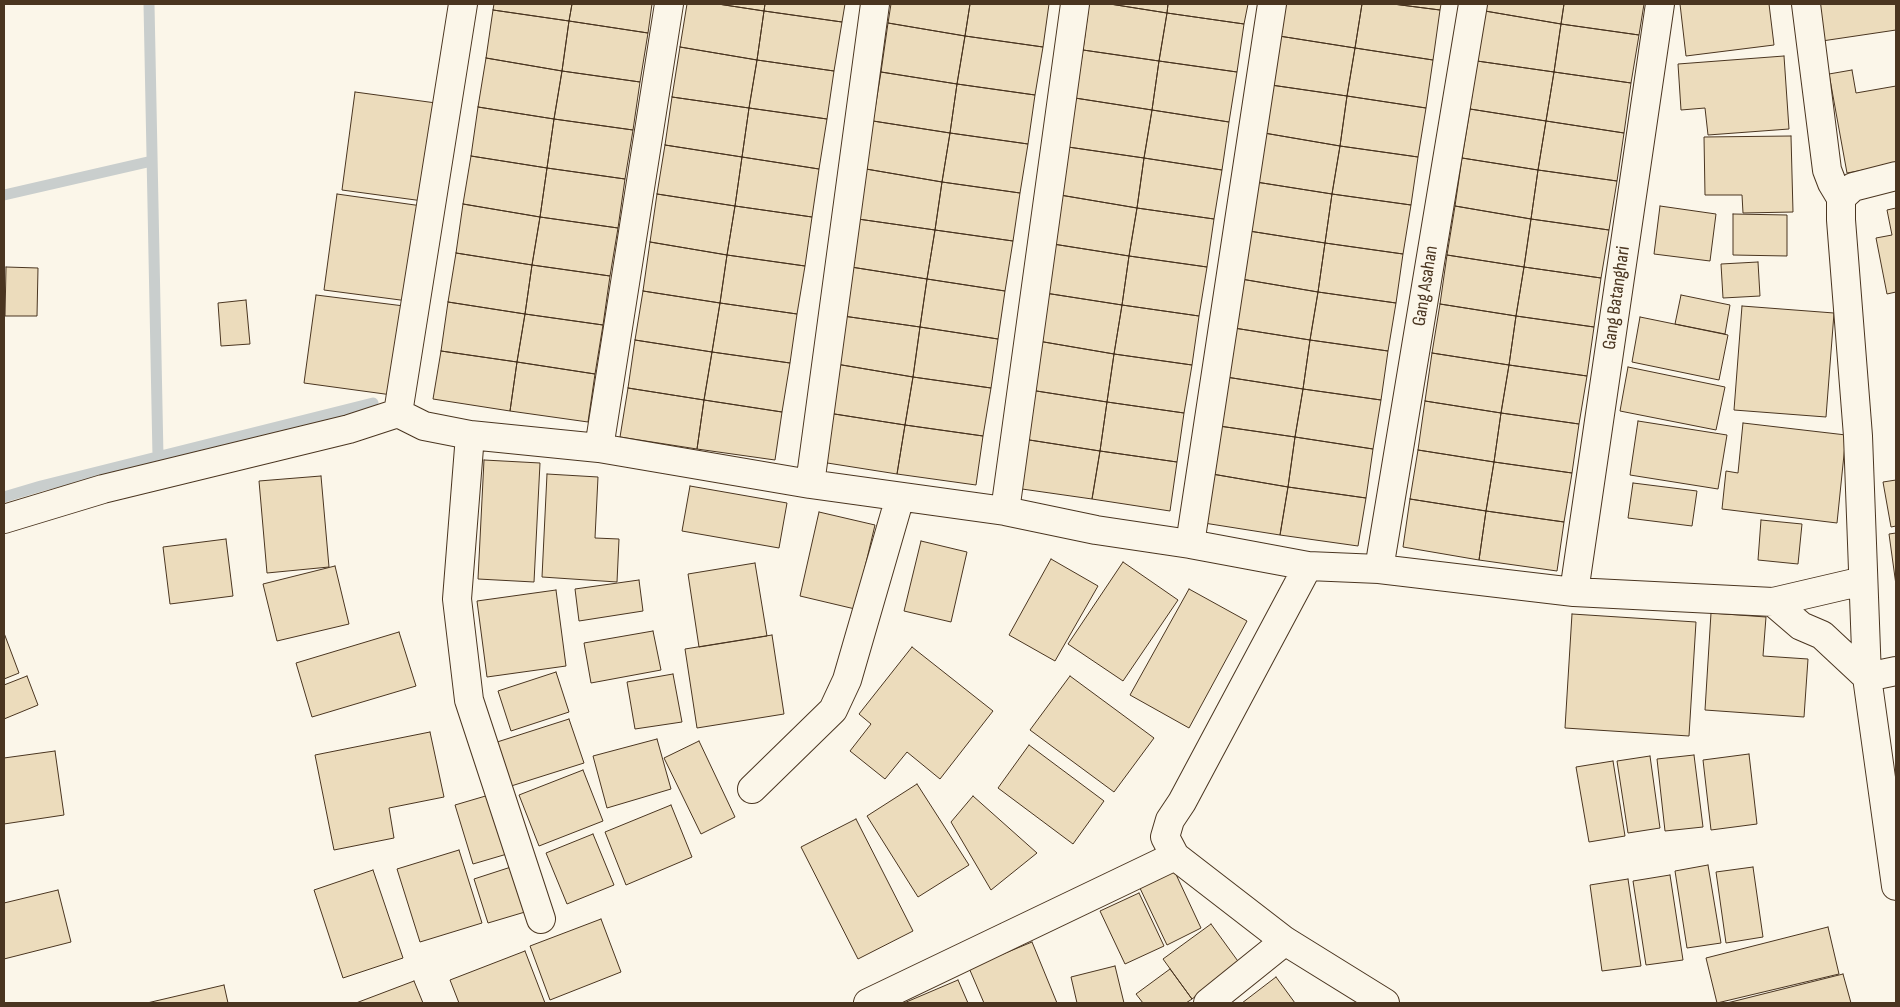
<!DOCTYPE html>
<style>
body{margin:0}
#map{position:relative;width:1900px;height:1007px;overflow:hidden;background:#fbf6e9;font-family:"Sofia Sans Condensed",sans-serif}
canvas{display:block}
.frame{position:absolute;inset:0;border:5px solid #4a3520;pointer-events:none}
</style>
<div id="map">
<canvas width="1900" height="1007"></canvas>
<div class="frame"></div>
</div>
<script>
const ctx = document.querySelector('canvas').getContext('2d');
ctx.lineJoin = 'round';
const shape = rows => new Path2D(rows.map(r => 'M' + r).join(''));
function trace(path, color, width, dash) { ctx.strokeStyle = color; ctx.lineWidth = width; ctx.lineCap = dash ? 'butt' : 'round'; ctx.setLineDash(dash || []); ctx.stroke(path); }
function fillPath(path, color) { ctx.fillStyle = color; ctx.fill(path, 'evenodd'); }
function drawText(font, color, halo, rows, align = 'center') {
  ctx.font = font + ' "Sofia Sans Condensed",sans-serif'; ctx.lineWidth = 4; ctx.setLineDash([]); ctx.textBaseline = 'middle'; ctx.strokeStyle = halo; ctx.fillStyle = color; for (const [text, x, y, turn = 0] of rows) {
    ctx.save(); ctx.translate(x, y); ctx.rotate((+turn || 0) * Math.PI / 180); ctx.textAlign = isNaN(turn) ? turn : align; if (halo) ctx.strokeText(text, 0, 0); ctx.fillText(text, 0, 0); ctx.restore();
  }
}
trace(shape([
 [149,4,158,457],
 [4,195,152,161],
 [4,497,41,486,373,403]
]), '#c9cecd', 11);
const building = shape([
 [494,4,572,4,569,21,493,10,494,4],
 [572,4,652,4,648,33,569,21,572,4],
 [687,4,718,4,764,11,757,60,680,47,687,4],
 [718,4,765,4,764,11,718,4],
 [765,4,845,4,842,22,764,11,765,4],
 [891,4,970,4,965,36,888,23,891,4],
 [970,4,1049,4,1043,47,965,36,970,4],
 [1089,4,1110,4,1167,13,1159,61,1083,50,1089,4],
 [1110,4,1168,4,1167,13,1110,4],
 [1168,4,1248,4,1244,24,1167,13,1168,4],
 [1284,4,1362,4,1355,48,1279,36,1284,4],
 [1362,4,1393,4,1440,10,1433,60,1355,48,1362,4],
 [1393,4,1441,4,1440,10,1393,4],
 [1486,4,1564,4,1561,24,1485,11,1486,4],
 [1564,4,1644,4,1639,35,1561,24,1564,4],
 [1680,4,1769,4,1774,45,1686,56,1680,4],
 [1817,4,1896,4,1896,30,1822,41,1817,4],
 [493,10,569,21,562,71,486,58,493,10],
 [764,11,842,22,834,71,757,60,764,11],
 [1485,11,1561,24,1554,72,1477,61,1485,11],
 [1167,13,1244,24,1237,72,1159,61,1167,13],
 [569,21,648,33,640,82,562,71,569,21],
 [888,23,965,36,957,84,881,72,888,23],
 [1561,24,1639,35,1631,83,1554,72,1561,24],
 [965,36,1043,47,1035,95,957,84,965,36],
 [1279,36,1355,48,1347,96,1271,85,1279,36],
 [680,47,757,60,749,108,672,97,680,47],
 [1355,48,1433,60,1426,108,1347,96,1355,48],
 [1083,50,1159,61,1152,110,1075,98,1083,50],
 [1784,56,1789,129,1708,135,1705,108,1681,110,1678,64,1784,56],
 [486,58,562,71,554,119,478,107,486,58],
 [757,60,834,71,827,119,749,108,757,60],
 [1159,61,1237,72,1229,122,1152,110,1159,61],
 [1477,61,1554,72,1546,121,1470,109,1477,61],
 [1852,70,1856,93,1896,86,1896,164,1847,173,1829,74,1852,70],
 [562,71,640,82,633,130,554,119,562,71],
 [881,72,957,84,950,133,873,121,881,72],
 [1554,72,1631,83,1624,133,1546,121,1554,72],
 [957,84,1035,95,1028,144,950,133,957,84],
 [1271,85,1347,96,1340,146,1264,133,1271,85],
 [355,92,436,103,423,201,342,190,355,92],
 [1347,96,1426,108,1418,157,1340,146,1347,96],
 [672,97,749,108,742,157,665,145,672,97],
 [1075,98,1152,110,1144,158,1068,147,1075,98],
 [478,107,554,119,547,168,471,156,478,107],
 [749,108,827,119,819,169,742,157,749,108],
 [1470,109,1546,121,1538,170,1462,158,1470,109],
 [1152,110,1229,122,1222,170,1144,158,1152,110],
 [554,119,633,130,625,179,547,168,554,119],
 [873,121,950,133,942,182,866,169,873,121],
 [1546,121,1624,133,1617,181,1538,170,1546,121],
 [950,133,1028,144,1020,193,942,182,950,133],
 [1264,133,1340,146,1332,194,1256,182,1264,133],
 [1791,136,1793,212,1743,213,1742,195,1705,195,1704,137,1791,136],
 [665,145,742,157,735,206,657,194,665,145],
 [1340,146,1418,157,1411,205,1332,194,1340,146],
 [1068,147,1144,158,1137,208,1060,195,1068,147],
 [471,156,547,168,540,217,463,204,471,156],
 [742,157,819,169,812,217,735,206,742,157],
 [1144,158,1222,170,1214,219,1137,208,1144,158],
 [1462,158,1538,170,1531,219,1455,206,1462,158],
 [547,168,625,179,618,228,540,217,547,168],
 [866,169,942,182,935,230,858,219,866,169],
 [1538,170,1617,181,1609,230,1531,219,1538,170],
 [942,182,1020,193,1013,241,935,230,942,182],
 [1256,182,1332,194,1325,243,1249,231,1256,182],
 [337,194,422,206,408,301,324,290,337,194],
 [657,194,735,206,727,255,650,242,657,194],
 [1332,194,1411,205,1403,254,1325,243,1332,194],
 [1060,195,1137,208,1129,256,1053,244,1060,195],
 [463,204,540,217,532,265,456,253,463,204],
 [735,206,812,217,805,266,727,255,735,206],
 [1455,206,1531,219,1524,267,1447,255,1455,206],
 [1660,206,1716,214,1710,261,1654,254,1660,206],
 [1137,208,1214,219,1207,267,1129,256,1137,208],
 [1896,208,1896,292,1887,294,1876,238,1892,235,1887,210,1896,208],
 [1733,214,1787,215,1787,256,1733,255,1733,214],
 [540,217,618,228,610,276,532,265,540,217],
 [858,219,935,230,927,279,851,267,858,219],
 [1531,219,1609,230,1601,278,1524,267,1531,219],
 [935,230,1013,241,1005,291,927,279,935,230],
 [1249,231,1325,243,1318,292,1241,279,1249,231],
 [650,242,727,255,720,303,643,291,650,242],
 [1325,243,1403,254,1396,303,1318,292,1325,243],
 [1053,244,1129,256,1122,305,1045,293,1053,244],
 [456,253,532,265,525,314,448,302,456,253],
 [727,255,805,266,797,314,720,303,727,255],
 [1447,255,1524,267,1516,316,1440,304,1447,255],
 [1129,256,1207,267,1199,316,1122,305,1129,256],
 [1758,262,1760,296,1723,298,1721,264,1758,262],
 [532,265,610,276,603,325,525,314,532,265],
 [6,267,38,268,37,316,5,316,6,267],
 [851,267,927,279,920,327,843,316,851,267],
 [1524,267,1601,278,1594,327,1516,316,1524,267],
 [927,279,1005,291,998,339,920,327,927,279],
 [1241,279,1318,292,1310,340,1234,328,1241,279],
 [643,291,720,303,712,352,635,340,643,291],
 [1318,292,1396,303,1388,351,1310,340,1318,292],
 [1045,293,1122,305,1114,354,1038,341,1045,293],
 [316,295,404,306,392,395,304,383,316,295],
 [1681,295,1730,305,1725,334,1675,324,1681,295],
 [246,300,250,344,221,346,218,303,246,300],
 [448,302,525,314,517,362,441,351,448,302],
 [720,303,797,314,790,363,712,352,720,303],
 [1440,304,1516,316,1509,365,1432,353,1440,304],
 [1122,305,1199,316,1192,365,1114,354,1122,305],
 [1742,306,1834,313,1826,417,1734,410,1742,306],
 [525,314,603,325,595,374,517,362,525,314],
 [843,316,920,327,913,377,836,364,843,316],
 [1516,316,1594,327,1587,376,1509,365,1516,316],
 [1640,317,1728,335,1719,380,1632,362,1640,317],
 [920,327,998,339,991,388,913,377,920,327],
 [1234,328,1310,340,1303,389,1226,377,1234,328],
 [635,340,712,352,704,400,628,388,635,340],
 [1310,340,1388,351,1381,400,1303,389,1310,340],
 [1038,341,1114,354,1107,402,1030,390,1038,341],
 [441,351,517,362,510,411,433,399,441,351],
 [712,352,790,363,782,412,704,400,712,352],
 [1432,353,1509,365,1501,413,1425,401,1432,353],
 [1114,354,1192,365,1184,413,1107,402,1114,354],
 [517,362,595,374,588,422,510,411,517,362],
 [836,364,913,377,905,425,828,413,836,364],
 [1509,365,1587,376,1579,424,1501,413,1509,365],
 [1628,367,1725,387,1716,430,1620,411,1628,367],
 [913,377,991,388,983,436,905,425,913,377],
 [1226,377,1303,389,1295,437,1219,426,1226,377],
 [628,388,704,400,697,449,620,437,628,388],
 [1303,389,1381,400,1373,449,1295,437,1303,389],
 [1030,390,1107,402,1100,451,1023,439,1030,390],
 [704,400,782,412,775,460,697,449,704,400],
 [1425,401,1501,413,1494,462,1418,450,1425,401],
 [1107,402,1184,413,1177,462,1100,451,1107,402],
 [828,413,905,425,897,474,821,462,828,413],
 [1501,413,1579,424,1572,473,1494,462,1501,413],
 [1638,421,1727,435,1718,489,1630,475,1638,421],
 [1743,423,1846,435,1837,523,1722,509,1726,471,1738,473,1743,423],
 [905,425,983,436,976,485,897,474,905,425],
 [1219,426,1295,437,1288,487,1212,474,1219,426],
 [1295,437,1373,449,1366,498,1288,487,1295,437],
 [1023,439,1100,451,1092,499,1015,488,1023,439],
 [1418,450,1494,462,1486,511,1410,499,1418,450],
 [1100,451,1177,462,1170,511,1092,499,1100,451],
 [484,460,540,463,534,582,478,579,484,460],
 [1494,462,1572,473,1564,522,1486,511,1494,462],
 [547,474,598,477,595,538,619,539,617,582,542,577,547,474],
 [1212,474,1288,487,1280,535,1204,523,1212,474],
 [321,476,329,567,267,573,259,481,321,476],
 [1896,480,1896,526,1891,527,1883,482,1896,480],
 [1633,483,1697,491,1692,526,1628,518,1633,483],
 [690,486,787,503,779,548,682,531,690,486],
 [1288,487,1366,498,1358,546,1280,535,1288,487],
 [1410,499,1486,511,1479,560,1403,547,1410,499],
 [1486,511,1564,522,1557,571,1479,560,1486,511],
 [819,512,875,525,855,609,800,596,819,512],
 [1761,520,1802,524,1798,564,1758,560,1761,520],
 [1896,533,1896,585,1889,534,1896,533],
 [226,539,233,596,170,604,163,547,226,539],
 [921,541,967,552,951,622,904,611,921,541],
 [1051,559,1098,586,1055,661,1009,635,1051,559],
 [1123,562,1178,600,1123,681,1068,644,1123,562],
 [755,563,767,636,699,647,688,574,755,563],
 [335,566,349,624,277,641,263,584,335,566],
 [639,580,643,611,579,621,575,589,639,580],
 [1189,589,1247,621,1189,728,1130,695,1189,589],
 [556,590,566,666,487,677,477,601,556,590],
 [1711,613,1766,617,1763,656,1808,659,1804,717,1705,710,1711,613],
 [1572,614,1696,622,1689,736,1565,728,1572,614],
 [653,631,661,670,591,683,584,643,653,631],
 [399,632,416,686,312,717,296,663,399,632],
 [4,633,19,673,4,679,4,633],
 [772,635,784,714,697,728,685,649,772,635],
 [912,647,993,711,940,779,907,752,885,779,850,751,871,724,859,714,912,647],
 [556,672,569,712,511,731,498,691,556,672],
 [673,674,682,722,635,729,627,682,673,674],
 [27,676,38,705,4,719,4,685,27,676],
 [1070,676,1154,738,1114,792,1030,730,1070,676],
 [569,719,584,763,508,787,494,743,569,719],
 [430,732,444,797,389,808,394,838,334,850,315,755,430,732],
 [657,739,671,789,607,808,593,756,657,739],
 [699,741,735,817,701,834,664,758,699,741],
 [1029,745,1104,801,1073,844,998,788,1029,745],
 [55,751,64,815,4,824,4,758,55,751],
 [1749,754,1757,824,1711,830,1703,760,1749,754],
 [1694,755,1703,827,1665,831,1657,759,1694,755],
 [1650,756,1660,828,1628,833,1617,761,1650,756],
 [1613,761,1625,836,1589,842,1576,767,1613,761],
 [583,770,603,821,539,846,519,795,583,770],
 [917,784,969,865,918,897,867,816,917,784],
 [489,795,507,854,473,864,455,805,489,795],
 [973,796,1037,853,991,890,951,822,973,796],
 [671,805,692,857,626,885,605,832,671,805],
 [856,819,913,931,858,959,801,847,856,819],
 [593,834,614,885,567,904,546,853,593,834],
 [459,850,482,923,420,942,397,869,459,850],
 [1708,865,1721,943,1687,948,1675,871,1708,865],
 [511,867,525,912,488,923,474,879,511,867],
 [1753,867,1763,937,1726,943,1716,872,1753,867],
 [1173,868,1201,928,1167,945,1138,884,1173,868],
 [373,870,403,958,343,978,314,890,373,870],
 [1670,875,1683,960,1646,965,1633,881,1670,875],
 [1628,879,1641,966,1602,971,1590,885,1628,879],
 [58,890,71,942,4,959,4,903,58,890],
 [1139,893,1164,946,1125,964,1100,911,1139,893],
 [601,919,621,972,550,1000,530,946,601,919],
 [1211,924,1240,964,1192,999,1163,959,1211,924],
 [1828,927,1839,974,1717,1003,1706,958,1828,927],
 [1032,942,1057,1003,984,1003,969,968,1032,942],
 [525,951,545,1003,459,1003,450,980,525,951],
 [1115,966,1124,1003,1077,1003,1071,977,1115,966],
 [1170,969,1192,999,1186,1003,1143,1003,1136,994,1170,969],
 [1843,974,1851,1003,1727,1003,1843,974],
 [1276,977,1295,1003,1242,1003,1276,977],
 [958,980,968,1003,904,1003,958,980],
 [414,981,423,1003,356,1003,414,981],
 [224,985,228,1003,147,1003,224,985]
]);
fillPath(building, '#ecdcbc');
trace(building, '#4a3520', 1);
const minor = shape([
 [1806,4,1827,170,1832,183,1841,198,1841,220,1858,436,1867,677,1896,671],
 [1841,198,1853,187,1896,176],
 [398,413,463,4],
 [470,435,457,599,469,700,541,919],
 [599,448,669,4],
 [810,484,875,4],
 [1005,511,1075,4],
 [4,519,103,489,349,429,398,413,424,426,470,435,599,448,810,484,1005,511,1096,530,1190,544,1308,566,1379,569,1574,592,1773,602,1801,626,1822,635,1867,677,1896,886],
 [1190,544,1272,4],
 [1308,566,1182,802,1170,820,1165,837,1175,856,1285,941,1385,1003],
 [1379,569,1473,4],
 [1574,592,1660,4],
 [1773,602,1863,581],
 [752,789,833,710,847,680,900,497],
 [868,1003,1175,856],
 [1208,1003,1285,941]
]);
trace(minor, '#4a3520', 30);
trace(minor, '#fbf6e9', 28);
drawText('19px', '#4a3520', '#fbf6e9', [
 ["Gang Asahan",1426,286,-81],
 ["Gang Batanghari",1617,298,-82]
]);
</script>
